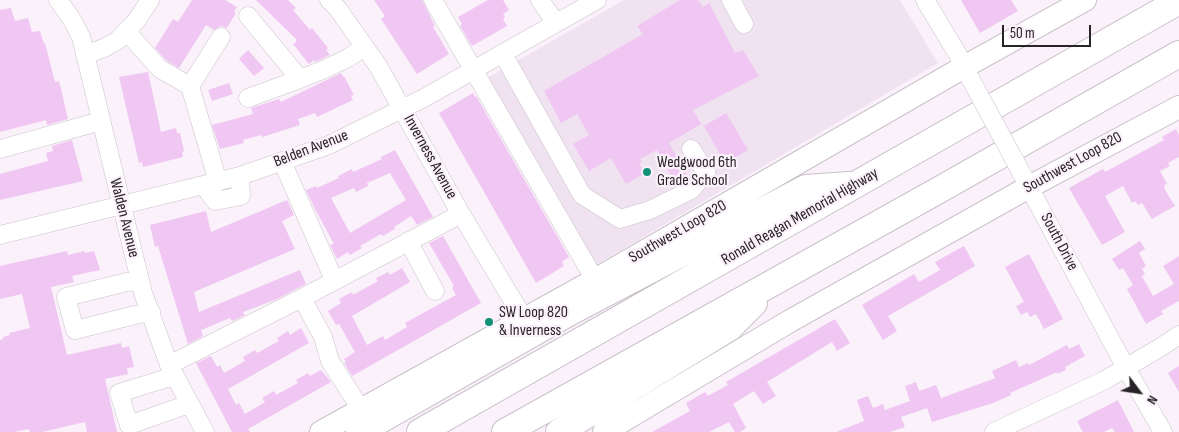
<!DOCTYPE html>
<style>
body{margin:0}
#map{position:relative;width:1179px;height:432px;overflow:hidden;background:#faf1fa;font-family:"Sofia Sans Condensed",sans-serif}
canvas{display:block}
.north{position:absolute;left:1114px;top:367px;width:50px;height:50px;-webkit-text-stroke:4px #faf1fa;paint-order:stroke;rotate:121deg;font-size:14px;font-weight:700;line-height:20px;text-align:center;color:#272427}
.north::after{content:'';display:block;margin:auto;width:18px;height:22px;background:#272427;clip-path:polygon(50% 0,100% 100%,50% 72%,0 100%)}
.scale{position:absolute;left:1002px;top:25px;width:89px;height:22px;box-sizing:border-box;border:2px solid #272427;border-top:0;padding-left:6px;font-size:15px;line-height:18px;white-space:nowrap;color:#272427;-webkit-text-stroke:4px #faf1fa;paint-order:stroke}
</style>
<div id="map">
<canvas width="1179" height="432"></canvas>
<div class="north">N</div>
<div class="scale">50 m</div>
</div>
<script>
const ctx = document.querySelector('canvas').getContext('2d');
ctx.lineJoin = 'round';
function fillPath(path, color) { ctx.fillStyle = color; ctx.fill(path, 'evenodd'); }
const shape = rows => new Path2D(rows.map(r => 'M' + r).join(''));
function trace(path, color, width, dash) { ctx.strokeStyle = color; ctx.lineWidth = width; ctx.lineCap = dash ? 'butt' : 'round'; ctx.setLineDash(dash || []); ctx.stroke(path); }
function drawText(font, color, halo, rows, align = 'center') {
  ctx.font = font + ' "Sofia Sans Condensed",sans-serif'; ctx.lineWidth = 4.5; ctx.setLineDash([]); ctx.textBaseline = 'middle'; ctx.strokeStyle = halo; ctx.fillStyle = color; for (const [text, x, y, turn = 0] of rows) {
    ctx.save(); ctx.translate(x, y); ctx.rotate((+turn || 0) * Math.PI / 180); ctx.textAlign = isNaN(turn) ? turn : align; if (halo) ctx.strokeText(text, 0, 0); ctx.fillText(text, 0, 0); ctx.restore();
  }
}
fillPath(shape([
 [624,0,900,0,938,63,594,266,487,78]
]), '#f0e2f1');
fillPath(shape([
 [192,0,225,0,237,7,234,12,236,13,227,28,221,26,214,30,206,25,179,68,167,61,155,48,173,19,178,22],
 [256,0,288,0,296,8,293,10,310,30,312,28,328,48,326,50,330,55,315,62,314,60,309,64,293,44,296,42,296,39],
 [374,0,422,0,435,26,433,27,449,54,417,74,381,19,385,16],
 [488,0,503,0,509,10,503,14,505,17,503,19,507,26,472,46,460,26,462,24,458,17],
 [680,0,698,0,703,7,709,3,735,53,743,50,759,76,693,110,701,124,669,143,688,177,684,181,677,185,657,150,640,159,642,162,639,164,645,173,626,184,611,158,589,171,573,144,589,135,577,114,561,123,544,91,643,34,637,26],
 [961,0,1011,0,1018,11,980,33],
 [11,8,15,21,28,18,32,32,40,31,44,44,45,43,55,82,59,81,68,119,47,125,46,120,0,132,0,10],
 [248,50,264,68,254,76,239,59],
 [148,72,161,132,176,128,177,133,180,133,184,151,182,152,183,157,143,167,142,162,139,163,119,77],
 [341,73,343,77,344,76,354,95,351,96,353,100,317,117,315,113,298,119,300,125,262,137,261,135,243,140,244,143,220,149,212,125,253,114,251,108,279,99,281,102],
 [229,83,233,94,212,101,208,90],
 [473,93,475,97,476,96,569,257,562,262,564,266,536,283,439,113],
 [726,113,748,150,725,163,704,126],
 [1176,129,1179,135,1179,157,1168,163,1170,166,1160,171,1167,184,1164,185,1165,190,1175,206,1152,219,1142,203,1138,205,1135,201,1132,203,1123,186,1105,196,1125,232,1102,245,1069,188,1103,169,1105,172,1164,140,1162,137],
 [72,140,83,181,0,200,0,174,48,161,46,153,53,151,52,146],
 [395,150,433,217,417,225,411,216,394,227,395,229,383,236,381,234,360,246,362,248,350,255,348,252,337,259,330,245,334,244,315,209,306,190,316,186,317,188,339,178,338,176,352,169,353,172,382,159,381,157],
 [390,173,406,200,350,233,331,198,354,188,356,192,368,186,367,183],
 [287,200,294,215,282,221,295,249,194,292,199,312,300,270,306,284,277,299,243,312,245,315,237,319,232,321,230,318,201,330,203,336,188,344,158,246,155,247,150,225,206,211,211,232],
 [443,236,481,303,352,376,344,363,346,362,344,359,355,352,339,324,336,325,328,311,341,303,339,299,352,292,353,295,378,281,376,278,388,272,390,275,402,268,410,282,352,316,367,345,383,336,385,340,407,327,405,323,456,295,452,288,454,286,429,243],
 [1140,241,1145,249,1139,253,1146,266,1142,269,1145,274,1142,276,1153,296,1174,284,1163,266,1179,256,1179,301,1161,311,1163,314,1146,324,1127,289,1133,285,1123,268,1119,270,1112,259],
 [964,246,975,266,888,316,897,331,883,340,862,305,914,274,919,282,940,270,935,262],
 [67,251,68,255,84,251,85,253,94,251,100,270,72,276,74,282,51,287,67,355,121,343,122,348,129,346,134,367,127,368,128,374,105,379,117,432,87,432,85,422,42,432,30,432,29,429,14,432,0,432,0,340,3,339,3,337,10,335,9,333,30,328,22,294,0,299,0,266],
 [1029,254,1063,319,1044,329,1036,314,1030,317,1027,312,1021,315,1016,306,1024,302,1005,267],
 [835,319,850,343,837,351,832,342,767,382,776,396,763,404,754,391,733,404,746,428,740,432,735,432,729,422,709,432,652,432,690,411,686,403,705,392,708,396,728,385,726,382],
 [301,328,309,343,228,389,236,405,239,403,245,414,265,402,262,398,274,391,276,395,298,383,296,380,308,373,310,376,321,370,331,382,248,429,250,432,232,432,196,363,211,356,217,367,220,365,224,373,245,361,243,357,255,350,257,353,279,341,277,338,288,331,290,335],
 [1079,344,1085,356,1065,367,1066,370,1057,374,1057,372,1010,393,1011,395,993,403,932,422,927,408,901,417,905,427,890,432,838,432,838,431,864,421,857,400,868,396,873,408,883,404,885,410,910,401,905,386,916,382,919,391,936,385,941,398,993,379,995,378,992,371,1016,360,1019,367,1028,363,1029,365,1067,345,1069,349],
 [1179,366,1179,392,1168,373],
 [1118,400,1134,432,1115,432,1112,428,1104,432,1083,432,1077,421]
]), '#f0c6f2');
const minor = shape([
 [58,0,71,18,81,37,143,293,169,365,205,432],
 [329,0,338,9,378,66,461,214,524,319],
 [433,0,595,280],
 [540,0,556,23],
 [731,0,744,24],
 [925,0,957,53,970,78],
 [248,16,300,79,325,69,348,58,364,47],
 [127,32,160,69,190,86,218,182],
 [503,54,582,195,620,219,650,210,691,190,706,172,691,149],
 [85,55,104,48,118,40,137,20,150,0],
 [190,86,221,37],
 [248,98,300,79],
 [0,149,101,121],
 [282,161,334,280],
 [1023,176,1126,368,1163,432],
 [204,186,215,201,241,196,240,176],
 [0,235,240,176,329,145,424,98,597,0],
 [408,241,435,291],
 [140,281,127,282,66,297,75,330,135,315,151,312],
 [302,298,323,337,330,361,362,411],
 [169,365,302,298,461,214],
 [174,376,119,393,129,425,189,404],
 [994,432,1105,380,1161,347,1179,335]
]);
const major = shape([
 [321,432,600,277,964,67,1085,0],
 [604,432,790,321,1029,187,1179,107]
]);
const highway = shape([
 [359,432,572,311,806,188,849,185],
 [420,432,1179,1],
 [505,432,939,190,1179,54],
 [559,432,729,328,754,303]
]);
trace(minor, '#cac2ca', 19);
trace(major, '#cac2ca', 24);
trace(highway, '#cac2ca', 28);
trace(minor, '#fff', 18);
trace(major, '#fff', 22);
trace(highway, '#fff', 26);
const minorBridge = shape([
 [971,80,1021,172]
]);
trace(minorBridge, '#cac2ca', 19, []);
trace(minorBridge, '#fff', 18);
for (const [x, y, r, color] of [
 [647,172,5,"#109178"],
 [489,322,5,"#109178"]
]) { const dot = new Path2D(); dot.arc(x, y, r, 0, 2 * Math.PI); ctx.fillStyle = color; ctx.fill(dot); trace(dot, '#faf1fa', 2); }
drawText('16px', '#272427', '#faf1fa', [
 ["Belden Avenue",311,149,-21],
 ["Inverness Avenue",430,157,61],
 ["Southwest Loop 820",1073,163,-29],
 ["Ronald Reagan Memorial Highway",800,217,-30],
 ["Walden Avenue",124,218,76],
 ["Southwest Loop 820",678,232,-30],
 ["South Drive",1059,242,62]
]);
drawText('16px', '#272427', '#faf1fa', [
 ["Wedgwood 6th",657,163],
 ["Grade School",657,181],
 ["SW Loop 820",499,313],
 ["& Inverness",499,331]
], 'left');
</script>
